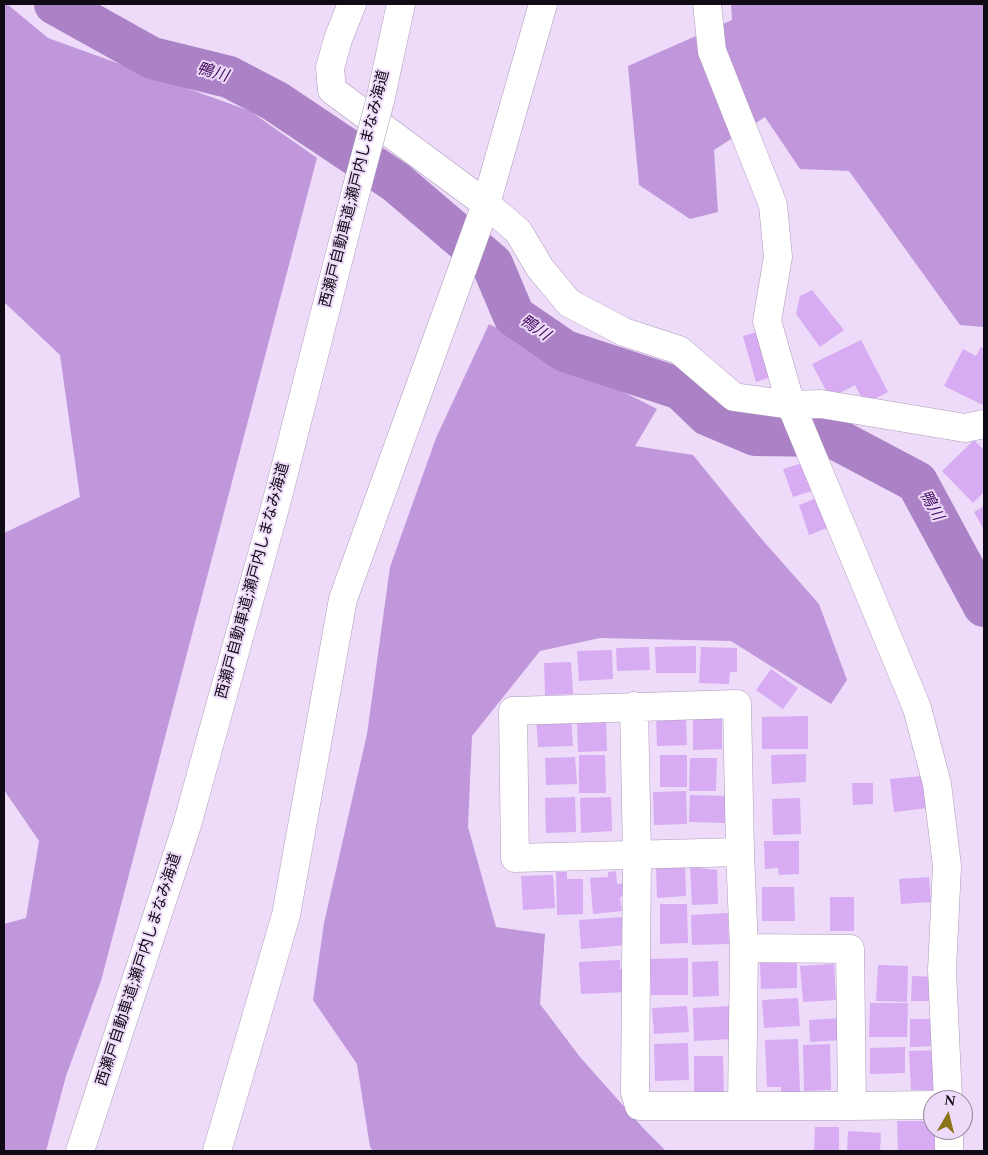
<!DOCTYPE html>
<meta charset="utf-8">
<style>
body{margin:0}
#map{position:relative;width:988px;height:1155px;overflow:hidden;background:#eddbf9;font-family:Spectral,serif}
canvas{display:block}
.frame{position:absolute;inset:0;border:5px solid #100a14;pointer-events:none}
.north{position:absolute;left:923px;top:1090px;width:50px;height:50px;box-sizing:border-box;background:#eddbf9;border:1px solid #95879d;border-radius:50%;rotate:8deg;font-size:14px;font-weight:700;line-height:20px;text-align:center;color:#100a14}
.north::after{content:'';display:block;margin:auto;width:18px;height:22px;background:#8b7518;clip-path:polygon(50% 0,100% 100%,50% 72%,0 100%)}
</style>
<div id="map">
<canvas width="988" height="1155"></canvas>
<div class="frame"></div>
<div class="north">N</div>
</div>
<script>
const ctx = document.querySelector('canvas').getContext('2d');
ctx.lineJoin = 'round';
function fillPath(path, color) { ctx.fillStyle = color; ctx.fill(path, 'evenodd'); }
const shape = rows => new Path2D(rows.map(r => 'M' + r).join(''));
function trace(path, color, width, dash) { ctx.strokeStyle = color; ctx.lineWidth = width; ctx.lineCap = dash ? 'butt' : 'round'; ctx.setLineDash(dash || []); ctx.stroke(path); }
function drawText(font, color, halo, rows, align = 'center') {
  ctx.font = font + ' Spectral,"Noto Sans JP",serif'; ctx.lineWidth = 4; ctx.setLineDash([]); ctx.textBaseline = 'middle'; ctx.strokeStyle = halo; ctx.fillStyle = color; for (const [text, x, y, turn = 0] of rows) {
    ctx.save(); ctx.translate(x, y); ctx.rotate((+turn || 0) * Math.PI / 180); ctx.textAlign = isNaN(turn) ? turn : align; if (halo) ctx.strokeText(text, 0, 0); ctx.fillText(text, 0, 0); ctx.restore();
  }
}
fillPath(shape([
 [4,4,7,4,48,38,250,111,317,158,101,981,66,1076,46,1151,4,1151,4,924,26,918,39,841,4,790,4,533,80,497,60,355,4,302],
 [731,4,984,4,984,327,960,325,849,171,800,169,765,117,714,150,718,212,690,219,639,185,628,66,732,20],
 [489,324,657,409,635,446,693,455,759,536,819,604,847,680,831,704,731,641,600,638,540,651,472,736,468,827,496,927,545,934,540,1004,580,1057,644,1129,666,1151,373,1151,370,1147,357,1064,313,1000,324,923,367,734,390,567,436,438]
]), '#c197dc');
trace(shape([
 [55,4,152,58,229,77,275,101,396,182,492,264,514,316,565,351,681,389,708,415,755,435,830,436,917,482,984,606]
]), '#ac82c6', 42);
fillPath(shape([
 [812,290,844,330,820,347,796,314,800,296],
 [764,330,777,375,756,382,743,336],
 [861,340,888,392,865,404,855,385,830,398,812,364],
 [981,347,984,349,984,401,983,405,944,386,963,349,976,356],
 [974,440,984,450,984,492,973,503,942,471],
 [809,461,818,489,793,497,783,469],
 [817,498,827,528,809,535,799,505],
 [984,506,984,530,974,512],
 [696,646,696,673,656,673,655,647],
 [649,647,650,670,617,671,616,648],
 [701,647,737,648,737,672,730,672,729,684,699,683],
 [612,650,613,679,579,681,577,651],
 [571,662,573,694,545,695,544,663],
 [771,669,798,688,783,709,756,690],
 [571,715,573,746,538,747,536,718],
 [686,715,687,745,657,746,656,716],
 [808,716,808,749,762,749,762,717],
 [606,717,607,751,578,752,577,719],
 [693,717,722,717,722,749,693,750],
 [806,754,806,782,772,784,771,755],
 [579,755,605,755,606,793,579,793],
 [660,755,687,755,687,787,660,787],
 [575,757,577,784,546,785,545,758],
 [690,758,717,758,716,791,689,791],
 [932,775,935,807,894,812,890,779],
 [852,783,873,783,873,804,853,805],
 [686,791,687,824,654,825,653,792],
 [690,795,728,796,727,823,689,822],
 [575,797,576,832,546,833,545,798],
 [611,797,612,831,581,833,580,798],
 [800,798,801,834,773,835,772,799],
 [764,841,799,841,799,874,779,875,778,868,765,869],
 [685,865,686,896,657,898,656,866],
 [690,867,717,870,718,904,692,905],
 [616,871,617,884,626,883,627,896,620,897,622,911,593,914,590,878,608,877,608,872],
 [556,872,567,872,567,879,583,879,583,914,557,915],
 [553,875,555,908,523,910,521,876],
 [929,877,931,902,901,904,899,879],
 [762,887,794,887,795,921,762,921],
 [830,897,854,897,854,931,830,931],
 [660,904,687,904,688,943,660,944],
 [728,913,729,944,692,945,691,915],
 [624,917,626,945,581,949,579,920],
 [688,958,688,995,651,995,650,959],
 [620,960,620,969,627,969,628,992,581,994,579,962],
 [718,961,719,996,693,997,692,962],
 [797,962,797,988,761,989,760,963],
 [834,964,836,1000,803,1002,800,966],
 [878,965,908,966,907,1002,876,1001],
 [912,976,936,977,936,1001,911,1001],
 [798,998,800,1026,764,1028,762,1000],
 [870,1003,908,1003,907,1037,869,1037],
 [687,1006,689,1032,654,1034,652,1008],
 [731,1006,733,1039,694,1041,693,1008],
 [841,1018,842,1040,810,1042,809,1020],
 [910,1019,940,1019,941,1046,910,1047],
 [798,1039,800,1092,781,1092,781,1087,767,1087,765,1040],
 [688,1043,689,1080,655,1081,654,1044],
 [830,1044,831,1090,804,1091,803,1045],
 [905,1047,905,1073,870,1074,870,1048],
 [942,1050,944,1090,911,1090,909,1051],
 [694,1056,723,1056,724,1093,694,1093],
 [897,1121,933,1121,933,1130,940,1130,940,1151,898,1151],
 [815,1127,839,1127,839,1151,814,1151],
 [848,1131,881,1133,880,1151,847,1151]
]), '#d7acf2');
const minor = shape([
 [352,4,338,39,330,68,332,90,486,204,518,231,540,268,569,303,624,332,679,350,734,397,791,405,821,404,965,428,984,424],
 [707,4,712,51,773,205,778,257,767,321,791,405,917,708,937,784,947,866,942,970,948,1100],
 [634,706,637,855,635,1092,639,1106,742,1106],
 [740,852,515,858,513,711,737,704,740,852,744,948,742,1106,852,1106],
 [744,948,850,949,852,1106,933,1105],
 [949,1130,949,1151],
 [217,1151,286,915,343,599,486,204,543,4]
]);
const highway = shape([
 [380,101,401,4],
 [80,1151,187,825,276,504,357,187]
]);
trace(minor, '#ad9cb9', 29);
trace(highway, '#ad9cb9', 29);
trace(minor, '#fff', 28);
trace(highway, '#fff', 28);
const highwayBridge = shape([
 [357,187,380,101]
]);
trace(highwayBridge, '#ad9cb9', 29, []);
trace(highwayBridge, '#fff', 28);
drawText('15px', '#100a14', '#eddbf9', [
 ["西瀬戸自動車道;瀬戸内しまなみ海道",356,189,-76],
 ["西瀬戸自動車道;瀬戸内しまなみ海道",254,581,-75],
 ["西瀬戸自動車道;瀬戸内しまなみ海道",140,970,-72]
]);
drawText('italic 16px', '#440c5f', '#eddbf9', [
 ["鴨川",212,74,16],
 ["鴨川",534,329,35],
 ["鴨川",930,506,61]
]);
</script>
